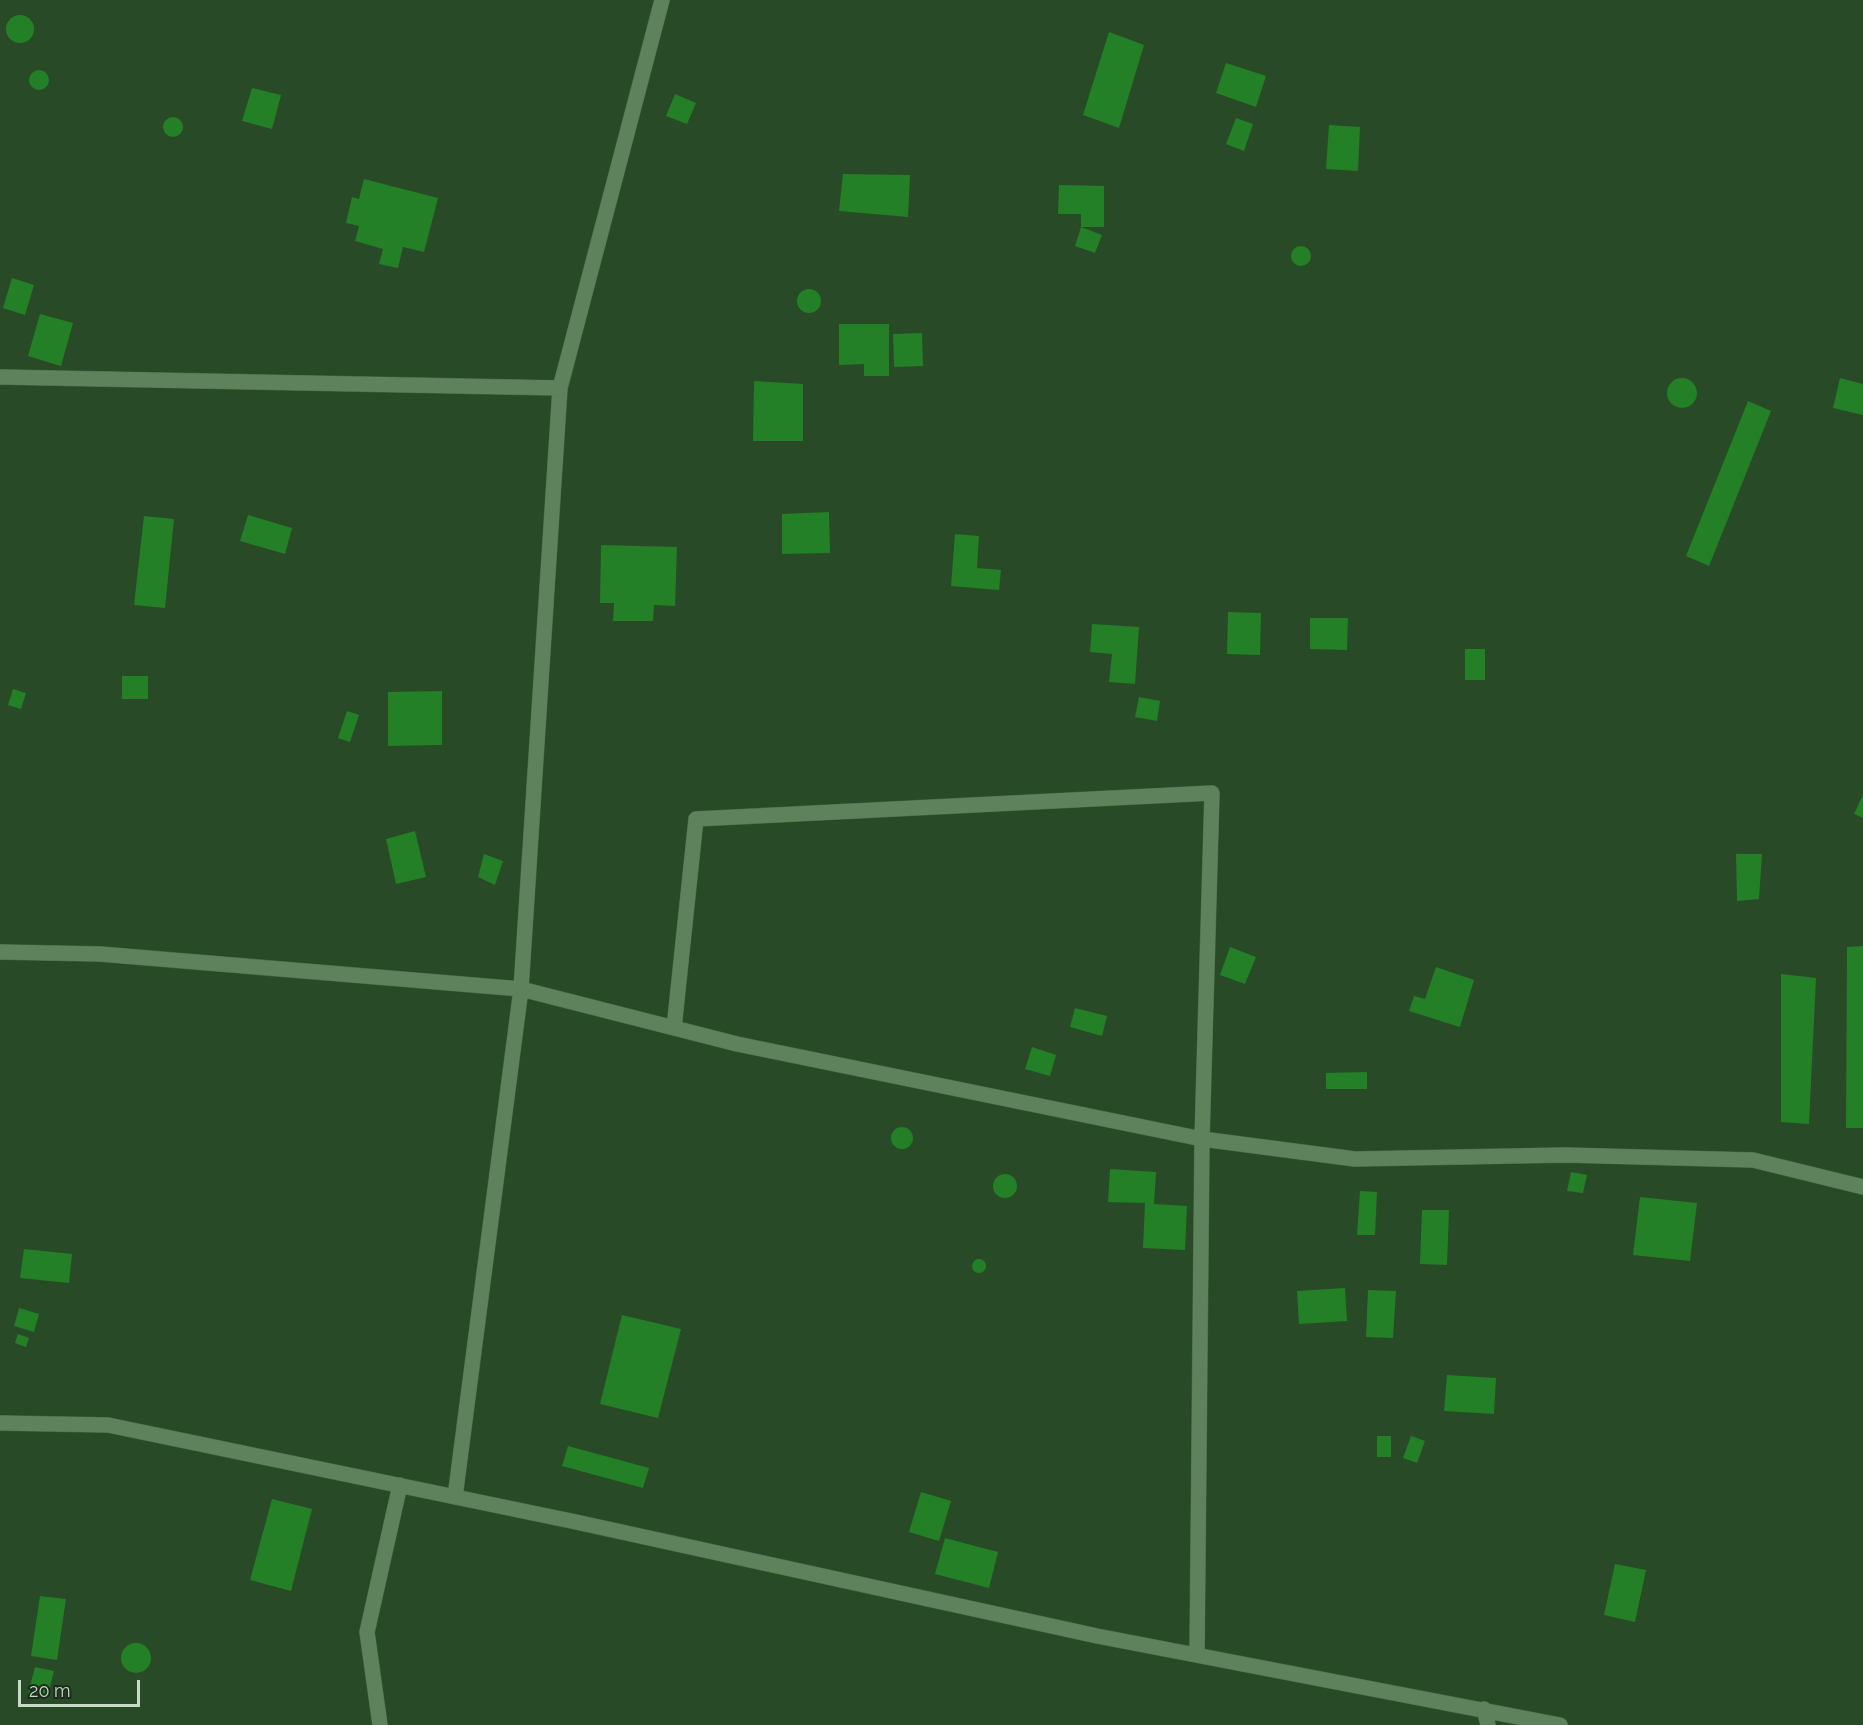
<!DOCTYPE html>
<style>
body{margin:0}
#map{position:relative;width:1863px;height:1725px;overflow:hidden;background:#284a27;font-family:Raleway,sans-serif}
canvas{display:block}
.scale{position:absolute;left:18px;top:1680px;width:122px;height:27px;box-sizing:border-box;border:3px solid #c7dac5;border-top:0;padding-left:8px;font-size:18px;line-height:21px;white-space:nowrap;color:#c7dac5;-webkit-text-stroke:4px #1c2b1c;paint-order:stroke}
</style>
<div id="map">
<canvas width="1863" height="1725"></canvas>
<div class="scale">20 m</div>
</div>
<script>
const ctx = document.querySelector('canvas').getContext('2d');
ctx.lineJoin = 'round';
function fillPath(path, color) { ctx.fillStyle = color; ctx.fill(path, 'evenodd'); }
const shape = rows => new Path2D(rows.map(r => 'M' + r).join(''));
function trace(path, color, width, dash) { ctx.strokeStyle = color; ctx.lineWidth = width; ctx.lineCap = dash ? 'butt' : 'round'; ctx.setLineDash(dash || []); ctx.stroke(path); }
fillPath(shape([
 '6 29a14 14 0 1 1 28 0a14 14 0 1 1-28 0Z',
 [1109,32,1144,45,1119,128,1083,115],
 [1226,63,1266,76,1256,107,1216,93],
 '29 80a10 10 0 1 1 20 0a10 10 0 1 1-20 0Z',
 [252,88,281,95,272,129,242,121],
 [675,94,696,103,687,124,666,116],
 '163 127a10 10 0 1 1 20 0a10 10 0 1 1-20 0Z',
 [1236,118,1253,124,1244,151,1226,144],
 [1329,125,1360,127,1358,171,1326,169],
 [843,174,910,175,908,217,839,211],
 [364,179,438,198,424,252,403,247,398,268,379,264,383,249,355,241,359,226,346,223,352,197,359,199],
 [1059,185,1104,186,1104,227,1081,227,1081,214,1058,214],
 [1081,227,1102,235,1095,253,1075,246],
 '1291 256a10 10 0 1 1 20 0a10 10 0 1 1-20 0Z',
 [12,278,34,285,25,315,3,308],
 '797 301a12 12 0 1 1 24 0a12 12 0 1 1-24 0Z',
 [40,314,73,323,61,366,28,356],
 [839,324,889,324,889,376,864,376,864,364,839,365],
 [922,333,923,366,894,367,893,334],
 [1840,378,1863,384,1863,415,1833,408],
 '1667 393a15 15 0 1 1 30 0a15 15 0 1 1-30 0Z',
 [754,381,803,384,803,441,753,441],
 [1748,401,1771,411,1709,566,1686,556],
 [829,512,830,553,782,554,782,514],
 [248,515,292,528,285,554,240,541],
 [144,516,174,519,165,608,134,605],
 [955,534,979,536,977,568,1001,570,999,590,951,586],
 [601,545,677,547,675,606,654,605,653,621,613,621,614,603,600,603],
 [1228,612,1261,613,1260,655,1227,654],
 [1310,618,1348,618,1347,650,1310,649],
 [1092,624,1139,627,1135,684,1109,682,1112,654,1090,652],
 [1465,649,1485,649,1485,680,1465,680],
 [122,676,148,676,148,699,122,699],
 [13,689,26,693,21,709,8,705],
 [442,691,442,745,388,746,388,692],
 [1139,697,1160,701,1157,721,1135,717],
 [347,711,359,715,350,742,338,738],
 [1863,795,1863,818,1854,814],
 [415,831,426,877,396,884,386,839],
 [484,854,503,861,495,885,478,877],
 [1736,854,1762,854,1759,899,1737,901],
 [1863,946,1863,1128,1846,1128,1847,947],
 [1230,947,1256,957,1245,984,1220,975],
 [1436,967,1474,980,1460,1027,1409,1011,1414,996,1425,999],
 [1781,974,1816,978,1809,1124,1781,1122],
 [1075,1008,1107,1016,1102,1036,1070,1027],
 [1032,1047,1056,1055,1050,1076,1025,1069],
 [1367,1072,1367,1089,1326,1089,1326,1073],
 '891 1138a11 11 0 1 1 22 0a11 11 0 1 1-22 0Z',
 [1110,1169,1156,1172,1154,1204,1187,1206,1185,1250,1143,1248,1145,1203,1108,1202],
 [1571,1172,1587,1175,1583,1193,1567,1191],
 '993 1186a12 12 0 1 1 24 0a12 12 0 1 1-24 0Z',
 [1360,1191,1377,1192,1375,1235,1357,1235],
 [1640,1197,1697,1203,1690,1261,1633,1255],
 [1422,1210,1449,1210,1447,1265,1420,1264],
 [24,1249,72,1254,69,1283,20,1278],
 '972 1266a7 7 0 1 1 14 0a7 7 0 1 1-14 0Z',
 [1345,1288,1347,1321,1299,1324,1297,1291],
 [1368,1290,1396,1291,1393,1338,1366,1337],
 [19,1308,39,1314,34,1332,14,1326],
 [622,1315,681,1329,658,1418,600,1404],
 [18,1334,29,1338,26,1347,15,1343],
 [1447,1375,1496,1378,1494,1414,1444,1411],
 [1377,1436,1391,1436,1391,1457,1377,1457],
 [1411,1436,1425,1441,1417,1463,1403,1458],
 [568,1446,649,1468,643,1488,562,1466],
 [921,1492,951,1501,939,1541,909,1532],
 [272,1499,312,1509,291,1591,250,1580],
 [945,1538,998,1552,989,1588,935,1574],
 [1615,1564,1646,1570,1635,1622,1604,1615],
 [40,1596,66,1599,57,1660,31,1656],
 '121 1658a15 15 0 1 1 30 0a15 15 0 1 1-30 0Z',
 [35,1667,54,1671,47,1699,28,1694]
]), '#238026');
const street = shape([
 [0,377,560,388],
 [0,952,100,954,521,989,737,1044,1202,1139,1355,1159,1565,1155,1753,1160,1863,1187],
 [674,1028,696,819,1212,793,1202,1139,1197,1655],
 [0,1423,108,1425,576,1522,1097,1636,1560,1725],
 [455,1497,521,989,560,388,662,0],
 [1484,1709,1488,1725],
 [380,1725,367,1632,400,1485]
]);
trace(street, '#496648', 16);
trace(street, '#5e825c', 15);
</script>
